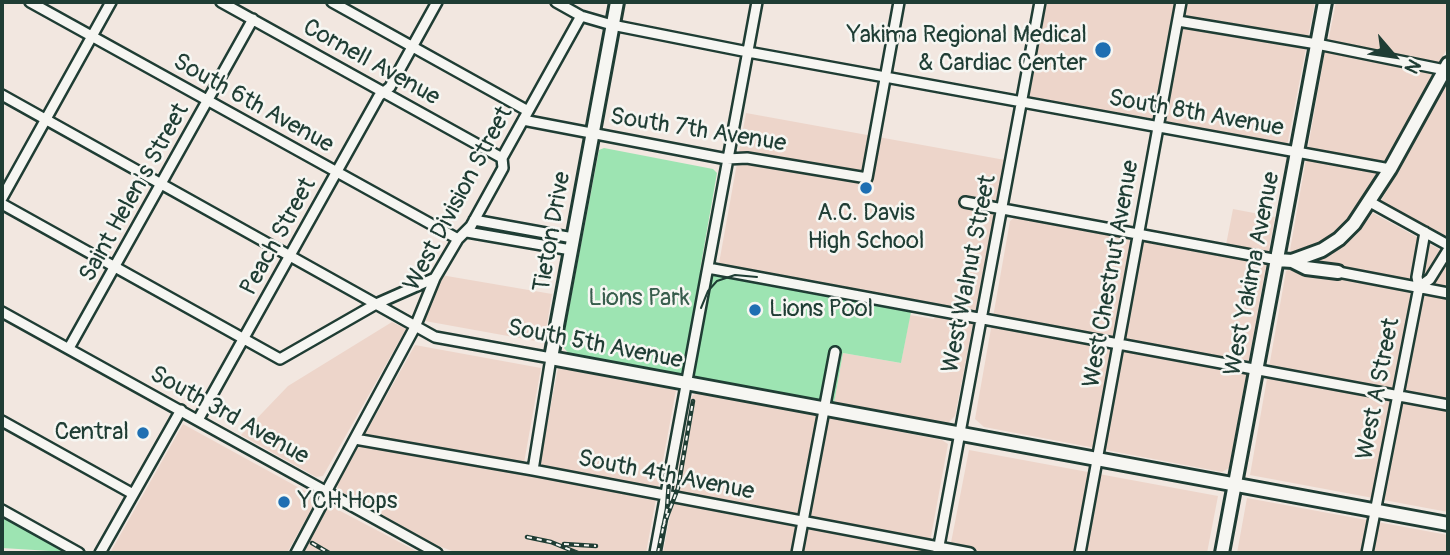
<!DOCTYPE html>
<style>
body{margin:0}
#map{position:relative;width:1450px;height:555px;overflow:hidden;background:#f2e7e0;font-family:Pangolin,sans-serif}
canvas{display:block}
.frame{position:absolute;inset:0;border:4px solid #1f3d34;pointer-events:none}
.north{position:absolute;left:1359px;top:21px;width:70px;height:70px;-webkit-text-stroke:5px #f6f6f2;paint-order:stroke;rotate:119deg;font-size:19px;font-weight:700;line-height:28px;text-align:center;color:#1f3d34}
.north::after{content:'';display:block;margin:auto;width:24px;height:32px;background:#1f3d34;clip-path:polygon(50% 0,100% 100%,50% 72%,0 100%)}
</style>
<div id="map">
<canvas width="1450" height="555"></canvas>
<div class="frame"></div>
<div class="north">N</div>
</div>
<script>
const ctx = document.querySelector('canvas').getContext('2d');
ctx.lineJoin = 'round';
function fillPath(path, color) { ctx.fillStyle = color; ctx.fill(path, 'evenodd'); }
const shape = rows => new Path2D(rows.map(r => 'M' + r).join(''));
function trace(path, color, width, dash) { ctx.strokeStyle = color; ctx.lineWidth = width; ctx.lineCap = dash ? 'butt' : 'round'; ctx.setLineDash(dash || []); ctx.stroke(path); }
function drawText(font, color, halo, rows, align = 'center') {
  ctx.font = font + ' Pangolin,sans-serif'; ctx.lineWidth = 5; ctx.setLineDash([]); ctx.textBaseline = 'middle'; ctx.strokeStyle = halo; ctx.fillStyle = color; for (const [text, x, y, turn = 0] of rows) {
    ctx.save(); ctx.translate(x, y); ctx.rotate((+turn || 0) * Math.PI / 180); ctx.textAlign = isNaN(turn) ? turn : align; if (halo) ctx.strokeText(text, 0, 0); ctx.fillText(text, 0, 0); ctx.restore();
  }
}
fillPath(shape([
 [1047,2,1177,2,1154,121,1029,98],
 [1187,2,1315,2,1287,146,1165,124],
 [1336,2,1448,2,1448,47,1439,63,1328,42],
 [1325,51,1431,71,1433,77,1367,196,1347,224,1325,243,1295,254,1290,250],
 [1448,80,1448,237,1381,201],
 [746,113,1005,160,955,416,948,423,834,403,843,353,901,363,910,315,934,319,937,307,718,269],
 [1233,209,1275,217,1229,468,1222,472,984,427,975,419,1010,221,1015,217,1224,255],
 [1373,213,1448,254,1448,512,1250,475,1286,271,1336,251,1356,235],
 [441,275,552,294,545,337,541,342,425,321],
 [392,322,406,329,323,476,316,477,241,435,288,386],
 [415,345,541,368,522,474,537,477,558,368,676,390,646,553,457,553,434,544,338,490,337,484],
 [698,392,942,440,948,444,928,553,663,553,692,396],
 [183,424,314,496,316,501,287,553,110,553],
 [969,450,1218,496,1207,553,949,553],
 [1247,498,1448,535,1448,553,1237,553],
 [329,505,420,553,303,553]
]), '#edd5ca');
fillPath(shape([
 [604,148,713,169,717,173,700,270,911,312,901,363,843,353,834,403,571,356,564,348,563,340,599,150],
 [2,515,67,552,2,548]
]), '#9de4b2');
const minor = shape([
 [30,2,458,239],
 [221,2,502,158],
 [332,2,528,111],
 [556,2,581,16,612,25,748,52,1390,169],
 [1178,21,1317,44,1445,70],
 [2,95,435,337,551,358,533,470],
 [523,120,727,159,747,158,867,178,899,2],
 [2,198,111,2],
 [965,202,1278,260],
 [1370,202,1448,245],
 [2,204,280,359,376,304,435,278],
 [474,220,573,238],
 [467,232,571,250],
 [708,268,1448,405],
 [1338,272,1448,293],
 [1419,287,1430,279,1448,250],
 [2,312,437,553],
 [69,348,253,19],
 [198,420,379,96,390,87,437,2],
 [2,421,133,494],
 [355,439,533,470,970,553],
 [2,510,79,553],
 [938,551,1040,2],
 [100,553,181,410],
 [296,553,321,506,326,492,415,327,435,278,458,239,471,226,503,168,502,158,581,16],
 [655,553,757,2],
 [797,553,835,352],
 [1080,553,1181,2],
 [1367,553,1419,287,1417,277,1425,232]
]);
const major = shape([
 [617,2,551,358,1448,524],
 [1278,260,1292,261,1322,250,1339,239,1354,224,1390,169,1448,64],
 [1292,261,1306,268,1338,272],
 [1222,553,1325,2]
]);
trace(minor, '#1f3d34', 14);
trace(major, '#1f3d34', 18);
trace(minor, '#f6f6f2', 9);
trace(major, '#f6f6f2', 12);
trace(shape([
 [701,308,708,291,717,281,735,275,757,277]
]), '#1f3d34', 2);
const rail = shape([
 [663,527,678,488,693,401],
 [527,537,551,542,578,553],
 [312,543,329,553],
 [564,544,596,546],
 [658,553,667,509,669,481]
]);
trace(rail, '#1f3d34', 4.5);
trace(rail, '#f6f6f2', 2, [5]);
for (const [x, y, r, color] of [
 [1103,50,9,"#1f6fb2"],
 [866,188,7,"#1f6fb2"],
 [755,310,7,"#1f6fb2"],
 [143,433,7,"#1f6fb2"],
 [284,502,7,"#1f6fb2"]
]) { const dot = new Path2D(); dot.arc(x, y, r, 0, 2 * Math.PI); ctx.fillStyle = color; ctx.fill(dot); trace(dot, '#f6f6f2', 2.5); }
drawText('24px', '#1f3d34', '#f6f6f2', [
 ["Yakima Regional Medical",1087,36],
 ["& Cardiac Center",1087,64],
 ["A.C. Davis",866,214,"center"],
 ["High School",866,242,"center"],
 ["Lions Pool",769,310,"left"],
 ["Central",129,433],
 ["YCH Hops",298,502,"left"]
], 'right');
drawText('24px', '#1f3d34', '#f6f6f2', [
 ["Cornell Avenue",371,63,29],
 ["South 6th Avenue",253,104,29],
 ["South 8th Avenue",1196,114,10],
 ["South 7th Avenue",698,131,9],
 ["Saint Helen's Street",135,193,-61],
 ["West Division Street",459,199,-62],
 ["Tieton Drive",553,232,-80],
 ["Peach Street",279,237,-61],
 ["West Walnut Street",970,274,-79],
 ["West Chestnut Avenue",1112,274,-80],
 ["West Yakima Avenue",1253,274,-79],
 ["South 5th Avenue",595,345,11],
 ["West A Street",1379,389,-79],
 ["South 3rd Avenue",229,416,29],
 ["South 4th Avenue",666,476,11]
]);
drawText('24px', '#385e4d', '#f6f6f2', [
 ["Lions Park",639,299]
]);
</script>
